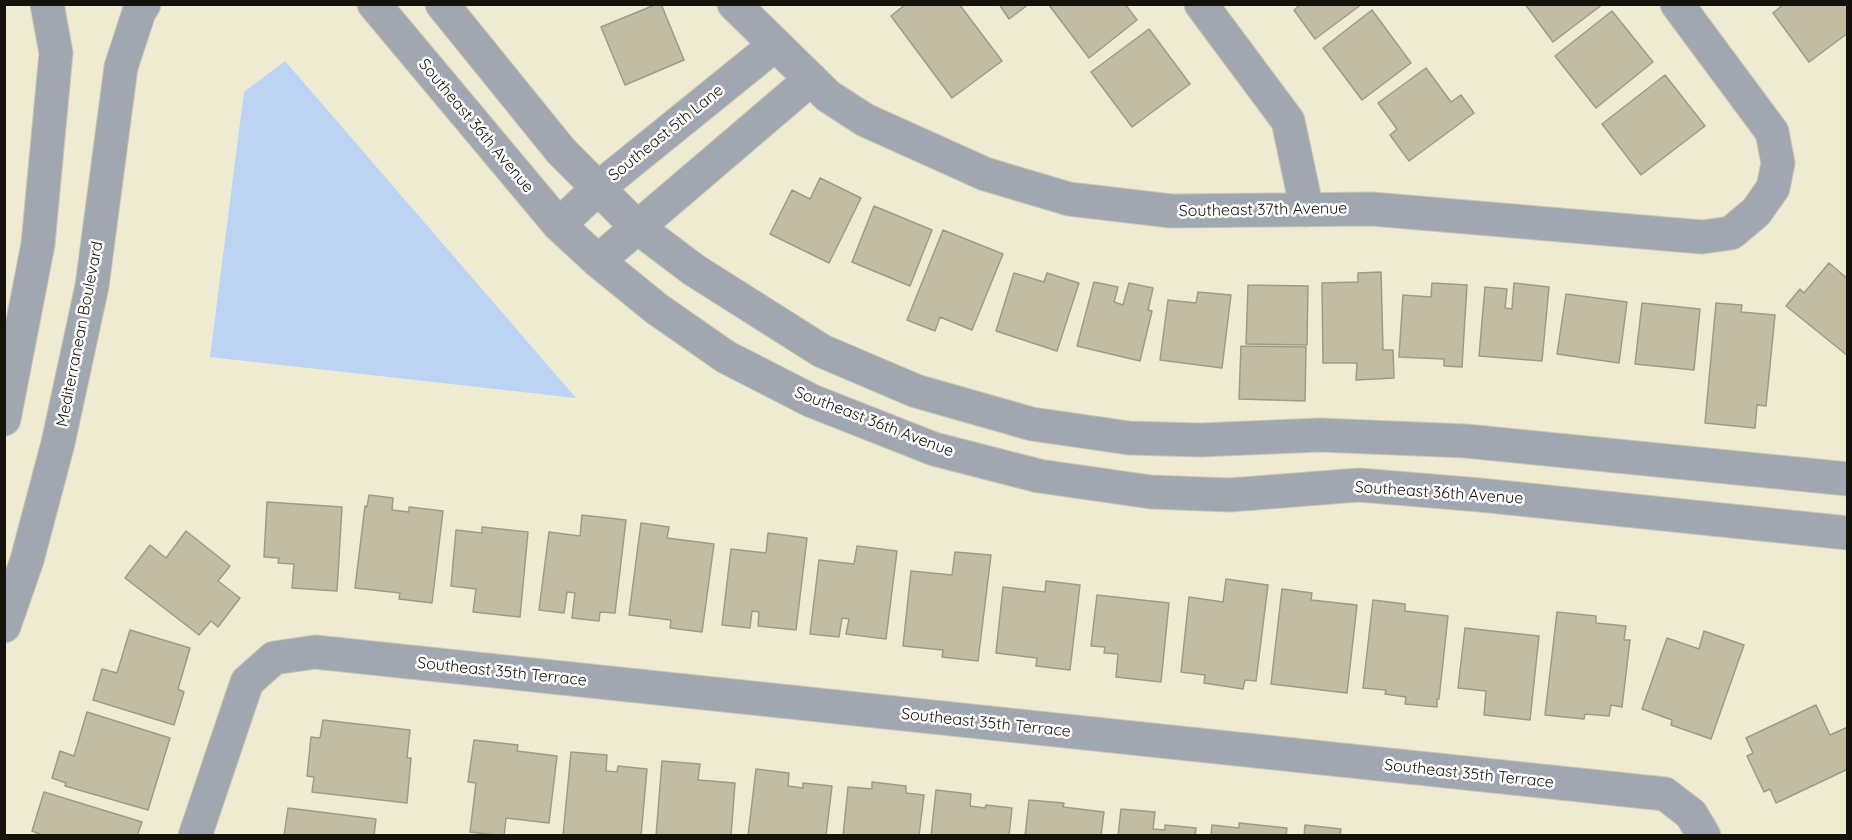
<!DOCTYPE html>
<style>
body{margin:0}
#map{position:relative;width:1852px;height:840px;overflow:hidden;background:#efead2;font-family:Quicksand,sans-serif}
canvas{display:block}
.frame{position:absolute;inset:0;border:6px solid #14120a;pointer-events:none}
</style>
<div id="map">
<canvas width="1852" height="840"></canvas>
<div class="frame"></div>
</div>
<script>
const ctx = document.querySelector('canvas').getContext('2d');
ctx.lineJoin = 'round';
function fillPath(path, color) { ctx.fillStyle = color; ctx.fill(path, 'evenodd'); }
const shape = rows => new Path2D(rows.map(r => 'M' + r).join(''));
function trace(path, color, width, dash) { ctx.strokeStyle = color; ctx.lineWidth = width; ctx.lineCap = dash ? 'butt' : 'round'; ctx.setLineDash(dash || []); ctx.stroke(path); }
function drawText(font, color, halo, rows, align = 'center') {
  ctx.font = font + ' Quicksand,sans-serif'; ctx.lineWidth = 5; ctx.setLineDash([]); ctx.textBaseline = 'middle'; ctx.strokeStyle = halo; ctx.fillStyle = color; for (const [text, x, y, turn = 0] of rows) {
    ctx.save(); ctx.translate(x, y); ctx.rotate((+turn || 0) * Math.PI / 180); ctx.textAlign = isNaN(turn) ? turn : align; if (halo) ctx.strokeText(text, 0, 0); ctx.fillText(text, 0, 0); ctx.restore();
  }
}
fillPath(shape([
 [285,61,576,398,210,357,244,92]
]), '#bcd3f3');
const building = shape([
 [657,4,661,4,684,60,625,85,601,27,657,4],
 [906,4,959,4,1002,61,952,98,891,16,906,4],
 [999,4,1029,4,1009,19,999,4],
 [1050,4,1125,4,1137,20,1089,58,1049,5,1050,4],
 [1301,4,1362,4,1315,39,1294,10,1301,4],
 [1525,4,1603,4,1553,42,1525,4],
 [1784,4,1847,4,1848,33,1809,62,1773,13,1784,4],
 [1372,10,1411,63,1362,100,1323,48,1372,10],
 [1612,11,1653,62,1596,108,1555,56,1612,11],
 [1149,29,1190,84,1132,127,1091,72,1149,29],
 [1426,68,1451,102,1461,95,1474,113,1409,161,1390,135,1397,129,1378,103,1426,68],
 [1665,75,1705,126,1641,175,1602,124,1665,75],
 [820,178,861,198,829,263,770,234,792,190,810,199,820,178],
 [874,206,932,230,910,286,852,262,874,206],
 [943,230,1003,254,972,330,940,317,935,331,907,320,943,230],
 [1829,263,1848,279,1848,356,1786,306,1800,289,1804,293,1829,263],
 [1381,272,1383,350,1393,350,1394,378,1356,380,1357,363,1323,363,1322,283,1358,282,1358,273,1381,272],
 [1014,273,1044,282,1047,273,1079,283,1057,351,996,331,1014,273],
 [1094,282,1118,287,1114,302,1123,305,1129,283,1153,288,1148,310,1152,311,1140,361,1077,346,1094,282],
 [1432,283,1467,285,1462,367,1444,366,1444,359,1399,357,1403,295,1431,297,1432,283],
 [1514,283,1549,287,1542,361,1479,356,1485,287,1507,289,1505,308,1512,309,1514,283],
 [1248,285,1308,286,1307,345,1246,344,1248,285],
 [1198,292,1231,295,1222,368,1160,360,1168,300,1196,303,1198,292],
 [1566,294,1627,302,1619,363,1557,354,1566,294],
 [1642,303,1700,309,1694,370,1635,364,1642,303],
 [1716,303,1742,305,1741,312,1775,315,1766,406,1757,405,1755,428,1705,423,1716,303],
 [1241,346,1306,347,1305,401,1239,399,1241,346],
 [369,495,393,498,392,510,409,512,409,507,443,511,432,603,399,599,400,593,355,588,365,506,367,507,369,495],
 [267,502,342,507,337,591,292,588,294,564,278,563,279,558,264,557,267,502],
 [582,515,626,520,615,613,600,612,599,621,572,618,575,593,567,592,564,613,539,610,549,532,580,536,582,515],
 [641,523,669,527,667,538,714,544,702,632,670,628,671,620,629,615,641,523],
 [482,527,528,532,520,617,473,612,476,589,451,586,456,530,482,533,482,527],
 [186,531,230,566,218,581,240,598,218,627,211,621,199,635,125,578,150,545,166,558,186,531],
 [768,533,807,538,796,630,758,626,759,612,752,611,750,628,722,625,731,549,766,553,768,533],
 [857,546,897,551,886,639,846,634,849,619,842,618,839,637,810,634,819,560,854,564,857,546],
 [955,552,991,555,978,661,942,657,943,650,903,646,911,571,952,575,955,552],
 [1226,579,1268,585,1256,681,1245,680,1243,689,1204,683,1205,675,1181,672,1189,597,1223,602,1226,579],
 [1046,581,1080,585,1070,670,1036,666,1037,658,996,653,1003,587,1045,592,1046,581],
 [1282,589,1312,593,1311,600,1357,605,1347,693,1271,684,1282,589],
 [1097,595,1169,603,1161,682,1116,677,1118,654,1104,653,1105,647,1091,646,1097,595],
 [1373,600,1405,604,1405,611,1448,616,1439,699,1437,699,1437,707,1405,704,1406,697,1385,694,1386,690,1363,688,1373,600],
 [1557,612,1596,616,1596,623,1626,626,1624,640,1630,640,1622,707,1611,705,1609,716,1585,714,1584,719,1545,715,1557,612],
 [1465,628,1539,636,1530,720,1484,715,1486,691,1458,688,1465,628],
 [130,630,190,648,178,689,184,692,174,725,93,700,102,669,117,673,130,630],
 [1704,631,1744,645,1711,739,1671,725,1672,720,1642,709,1667,638,1699,649,1704,631],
 [1816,705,1830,735,1848,727,1848,769,1776,803,1770,789,1764,792,1747,756,1753,753,1746,738,1816,705],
 [87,712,170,738,148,810,65,786,66,783,52,778,60,751,74,756,87,712],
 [323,720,410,730,407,758,411,758,407,803,312,792,314,777,307,776,311,737,320,738,323,720],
 [474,740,518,745,517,751,557,756,549,823,506,818,504,836,470,832,476,783,468,782,474,740],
 [571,752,607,755,606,771,617,772,618,766,647,769,641,836,563,836,571,752],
 [662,761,700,764,698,780,735,783,731,836,656,836,662,761],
 [756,769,789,773,788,786,803,788,803,783,832,786,826,836,748,836,756,769],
 [872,782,906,786,906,793,924,795,919,836,843,836,848,787,872,789,872,782],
 [936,790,971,794,970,806,985,808,986,805,1012,808,1009,836,931,836,936,790],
 [44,792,142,822,137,836,45,836,32,831,44,792],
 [1029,800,1064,803,1063,807,1104,812,1101,836,1025,836,1029,800],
 [288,808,376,819,374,836,284,836,288,808],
 [1121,809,1155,812,1153,829,1165,830,1165,825,1196,828,1195,836,1118,836,1121,809],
 [1239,823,1287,828,1286,836,1211,836,1212,825,1239,828,1239,823],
 [1305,825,1341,829,1340,836,1304,836,1305,825]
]);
fillPath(building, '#c2bca5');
trace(building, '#9f9a84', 1.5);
const minor = shape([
 [374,4,559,225,598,261,657,309,726,357,812,401,934,449,1039,476,1151,492,1230,495,1359,485,1480,495,1848,533],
 [442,4,561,151,637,227,694,270,822,351,916,391,1032,424,1129,438,1200,440,1320,435,1466,441,1848,479],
 [734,4,828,96,865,120,985,174,1069,199,1171,211,1372,209,1702,237,1731,233,1756,212,1773,188,1778,163,1772,132,1677,4],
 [1201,4,1288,121,1307,210],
 [559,225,597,189,775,45],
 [598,261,811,79],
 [4,419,38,244,56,53,47,4],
 [4,626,27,560,58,443,92,286,121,67,139,12,144,4],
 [195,836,247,682,274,658,315,652,1665,794,1691,814,1704,836]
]);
trace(minor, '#ccc7b2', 35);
trace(minor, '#a1a7b0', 33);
drawText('16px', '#14120a', '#fff', [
 ["Southeast 36th Avenue",476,126,50],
 ["Southeast 5th Lane",666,133,-39],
 ["Southeast 37th Avenue",1263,210,-1],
 ["Mediterranean Boulevard",80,334,-79],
 ["Southeast 36th Avenue",874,422,21],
 ["Southeast 36th Avenue",1439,493,4],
 ["Southeast 35th Terrace",502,672,6],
 ["Southeast 35th Terrace",986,723,6],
 ["Southeast 35th Terrace",1469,774,6]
]);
</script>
